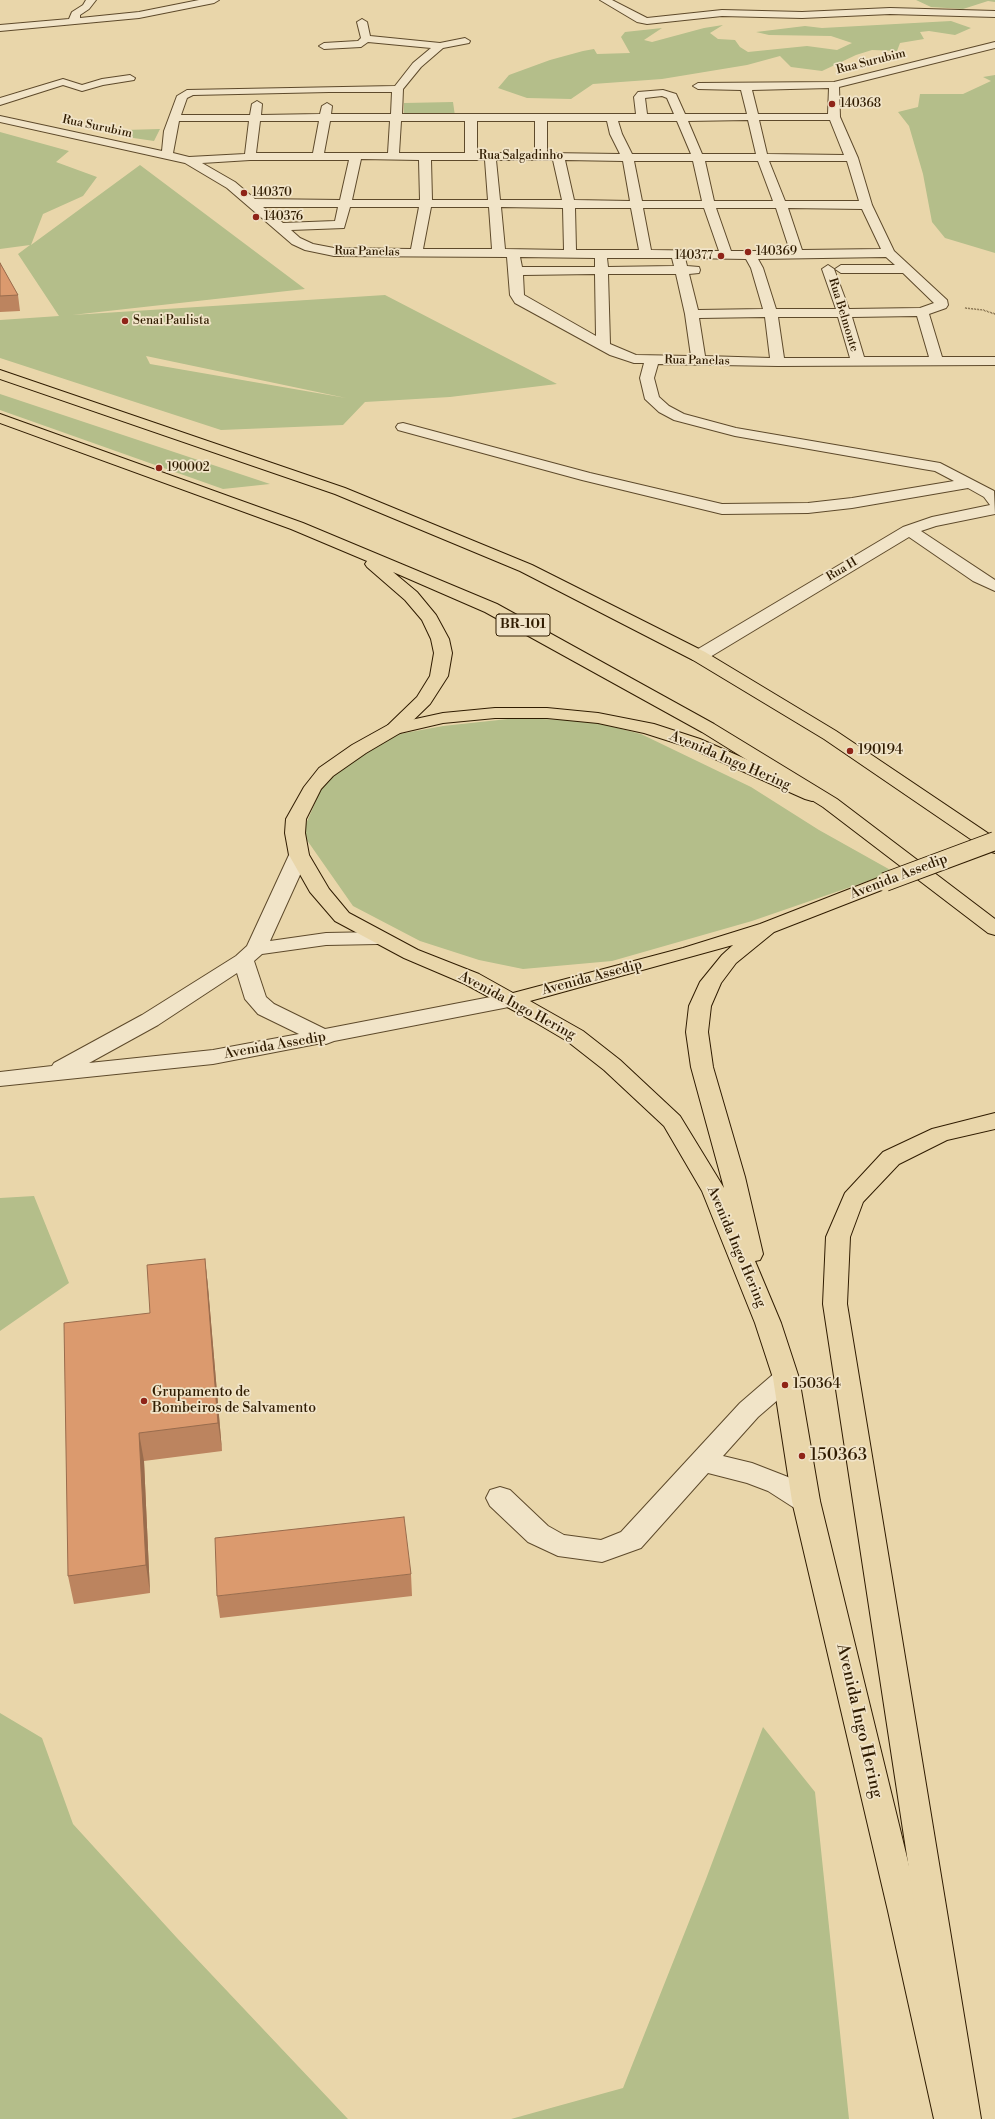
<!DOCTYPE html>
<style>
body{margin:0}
canvas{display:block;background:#e9d6aa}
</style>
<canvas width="995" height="2119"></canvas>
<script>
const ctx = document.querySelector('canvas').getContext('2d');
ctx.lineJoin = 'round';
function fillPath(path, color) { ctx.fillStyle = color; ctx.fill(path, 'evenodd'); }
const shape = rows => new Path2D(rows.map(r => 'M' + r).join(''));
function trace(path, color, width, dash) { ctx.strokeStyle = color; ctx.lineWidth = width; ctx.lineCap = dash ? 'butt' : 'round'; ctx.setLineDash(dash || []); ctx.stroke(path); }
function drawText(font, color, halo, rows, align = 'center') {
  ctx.font = font + ' "Libre Bodoni",serif'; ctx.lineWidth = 3.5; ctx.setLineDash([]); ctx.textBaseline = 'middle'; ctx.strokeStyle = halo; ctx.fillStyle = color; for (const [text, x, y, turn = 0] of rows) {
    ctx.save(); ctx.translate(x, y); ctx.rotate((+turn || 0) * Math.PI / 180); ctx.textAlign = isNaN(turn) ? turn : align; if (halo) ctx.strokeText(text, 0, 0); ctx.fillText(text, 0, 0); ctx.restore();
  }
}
fillPath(shape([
 [916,0,995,0,995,2,988,1,963,9,931,7],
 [951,21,971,28,955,35,929,31,920,32,924,39,900,43,897,51,872,50,856,55,822,71,791,67,780,56,747,65,662,79,593,84,571,99,527,98,498,88,509,75,550,60,583,51,594,49,597,54,630,53,621,37,625,32,662,28,644,40,652,42,704,28,723,25,710,33,718,39,735,40,740,47,748,52,807,46,837,50,852,43,831,36,769,35,756,32,805,26,822,28],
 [995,75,995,253,945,238,932,222,923,174,909,126,898,112,918,107,920,94,963,94,991,81,983,77],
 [453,102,455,116,404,117,404,103],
 [160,129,154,141,113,135,122,133,124,130],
 [0,132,69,151,56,162,97,177,83,196,43,214,31,245,140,165,305,289,72,315,385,295,557,384,450,397,365,402,343,425,221,430,0,358,0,320,59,316,18,254,30,245,0,249],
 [146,356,346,398,150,364],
 [0,394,270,484,223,489,0,410],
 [517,718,590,721,641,734,751,787,819,830,894,872,752,921,612,961,523,969,479,960,420,941,353,906,302,833,329,771,394,735,443,726],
 [34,1196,69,1283,0,1331,0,1198],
 [0,1713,42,1738,73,1824,177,1938,348,2119,0,2119],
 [763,1727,815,1792,849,2119,511,2119,623,2088,706,1879]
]), '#b4be8a');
const minor = shape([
 [86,0,96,0,89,9,80,15,80,18,139,12,199,0,219,0,214,3,139,18,0,31,0,25,69,19,72,12,83,5,86,0],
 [600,0,612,0,647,18,722,10,802,12,890,8,995,11,995,17,890,14,802,18,722,16,647,24,637,22,600,0],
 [362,19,367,22,370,36,440,43,465,38,470,41,469,43,443,48,421,67,403,89,402,114,636,114,634,97,638,92,663,90,676,94,685,114,747,114,741,90,698,89,693,86,698,83,834,82,995,42,995,48,839,87,840,117,858,158,872,205,894,251,947,300,948,305,946,308,929,314,942,357,995,357,995,365,778,366,658,364,654,378,659,397,669,406,684,414,736,428,940,463,994,491,995,514,936,526,921,531,995,580,995,591,973,581,909,537,705,660,699,661,693,660,690,656,693,652,903,527,932,517,990,505,984,497,968,488,852,508,808,513,722,514,582,480,398,430,396,427,398,424,403,423,590,473,722,504,808,503,852,498,954,481,935,471,923,469,735,436,674,420,659,412,645,399,640,378,644,363,634,363,610,355,515,303,510,295,507,257,334,256,305,250,292,244,227,188,185,163,0,122,0,116,162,151,164,131,177,96,187,90,395,86,413,63,431,48,368,42,361,47,324,49,319,46,324,43,358,41,361,38,357,22,362,19],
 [829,88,828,114,758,114,752,90,829,88],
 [329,92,392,92,391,114,331,114,332,106,327,103,322,106,320,114,261,115,262,104,257,101,252,104,250,115,181,115,187,98,193,95,329,92],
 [662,96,667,98,674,114,647,114,645,98,662,96],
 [748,120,756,154,702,154,688,121,748,120],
 [759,120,830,120,844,155,767,154,759,120],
 [179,121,249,121,245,154,189,157,173,153,179,121],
 [260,121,319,121,313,153,256,153,260,121],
 [330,121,390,121,388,153,324,153,330,121],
 [401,121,465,121,465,153,399,153,401,121],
 [477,121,535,121,535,153,477,153,477,121],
 [547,121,607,121,610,134,620,154,547,153,547,121],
 [618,121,677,121,691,154,632,154,622,134,618,121],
 [361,159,419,160,420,200,352,200,361,159],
 [250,160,349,160,340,200,255,199,235,182,202,163,250,160],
 [431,160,485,160,488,200,432,200,431,160],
 [496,160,553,160,562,200,500,200,496,160],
 [565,160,623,161,630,201,574,200,565,160],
 [634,161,693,161,702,201,642,201,634,161],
 [705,161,758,161,773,201,714,201,705,161],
 [769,161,847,161,859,201,785,201,769,161],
 [263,207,338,207,335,221,283,223,263,207],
 [350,207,419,207,411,249,334,248,313,244,300,238,291,230,344,228,350,207],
 [431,207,489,207,492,249,423,249,431,207],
 [501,207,563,208,564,250,505,249,501,207],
 [575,208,631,208,639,250,576,250,575,208],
 [643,208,704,208,719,251,651,250,643,208],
 [716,208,776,208,790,251,731,251,716,208],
 [788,208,862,209,881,249,802,250,788,208],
 [520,257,595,258,595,267,522,267,520,257],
 [886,257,895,265,841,265,835,269,841,273,903,273,934,303,920,308,849,309,834,269,828,265,822,269,836,309,776,309,763,268,758,259,886,257],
 [607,258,672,258,674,266,608,267,607,258],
 [685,258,746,259,751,268,763,309,698,310,689,274,699,273,700,270,699,267,687,266,685,258],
 [595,274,596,336,524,295,523,275,595,274],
 [608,274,676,274,685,314,691,356,636,355,610,344,608,274],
 [917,316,929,357,864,357,852,317,917,316],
 [765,317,770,358,705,356,699,318,765,317],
 [778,317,838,317,850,358,784,358,778,317],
 [130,75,135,78,134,80,103,85,82,91,63,85,0,105,0,98,63,79,82,85,102,79,130,75],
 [299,849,306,851,309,855,270,941,326,933,378,932,385,934,388,938,385,942,378,944,326,945,262,954,254,961,266,997,274,1004,325,1029,511,993,519,995,522,1000,519,1005,334,1041,326,1044,322,1043,213,1064,0,1086,0,1072,52,1066,54,1063,142,1015,236,956,247,946,289,855,292,851,299,849],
 [237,973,245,999,258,1014,299,1034,213,1050,89,1063,158,1025,237,973],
 [786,1368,795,1371,799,1378,795,1385,758,1417,723,1456,752,1463,788,1477,816,1493,820,1501,816,1509,806,1512,796,1509,768,1491,747,1483,708,1473,641,1548,602,1562,558,1556,528,1542,490,1506,486,1498,490,1490,500,1487,510,1490,548,1526,564,1535,601,1540,621,1532,740,1403,777,1371,786,1368]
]);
const major = shape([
 [495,708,547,708,598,713,654,724,700,739,819,791,821,795,819,799,812,801,805,799,688,747,644,733,598,723,547,718,495,718,443,723,400,733,366,753,333,776,321,789,306,819,305,833,309,855,329,889,349,913,418,950,479,974,513,993,683,948,760,924,878,878,885,876,892,878,895,882,892,886,774,932,736,963,721,983,711,1006,708,1032,713,1067,745,1177,763,1254,760,1260,755,1261,781,1323,799,1378,820,1501,920,1911,968,2119,934,2119,888,1911,792,1501,773,1378,755,1323,702,1191,664,1126,604,1070,567,1041,533,1021,465,984,404,958,335,921,310,892,289,855,285,833,286,819,304,787,319,768,352,745,388,725,443,713,495,708],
 [733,945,722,955,700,982,689,1006,686,1032,691,1067,724,1188,680,1116,620,1060,583,1031,530,1001,733,945]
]);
const highway = shape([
 [0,370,345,488,532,565,705,652,836,731,995,838,995,853,988,851,824,739,693,660,520,571,335,494,0,379,0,370],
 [0,414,303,523,497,604,714,724,837,799,995,919,995,935,988,933,823,807,702,732,485,612,393,572,417,592,436,615,449,639,452,653,448,676,430,704,400,733,394,734,388,733,385,729,388,725,417,697,430,676,434,653,431,639,422,620,405,600,367,567,365,564,367,561,291,529,0,423,0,414],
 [995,1113,995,1129,947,1140,899,1164,863,1202,850,1237,847,1304,981,2119,947,2119,823,1304,826,1237,845,1193,883,1152,932,1129,995,1113]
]);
trace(minor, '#5e4a2b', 2);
trace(major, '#301c01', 2);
trace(highway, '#301c01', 2);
trace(shape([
 [965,308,983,310,995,314]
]), '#301c01', 1.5, [0.5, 1]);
fillPath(minor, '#f1e4c8');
fillPath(major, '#e9d6aa');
fillPath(highway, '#e9d6aa');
const majorBridge = shape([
 [885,882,995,841]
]);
trace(majorBridge, '#301c01', 20, []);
trace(majorBridge, '#e9d6aa', 18);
fillPath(shape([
 [0,263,18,295,20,311,0,312],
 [205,1259,208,1287,222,1451,144,1461,150,1593,74,1604,68,1576,150,1313],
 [411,1574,412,1596,220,1618,217,1596]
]), '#bc845f');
fillPath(shape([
 [205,1259,208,1287,222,1451,218,1423],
 [139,1433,144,1461,150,1593,146,1565]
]), '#996c4d');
const building = shape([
 [0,263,18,295,0,296,0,263],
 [205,1259,218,1423,139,1433,146,1565,68,1576,64,1323,150,1313,147,1265,205,1259],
 [404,1517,411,1574,217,1596,215,1538,404,1517]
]);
fillPath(building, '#db9a6e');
trace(building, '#996c4d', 1);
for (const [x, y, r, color] of [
 [832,104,4,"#8f2418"],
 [244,193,4,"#8f2418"],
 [256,217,4,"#8f2418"],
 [748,252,4,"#8f2418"],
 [721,256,4,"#8f2418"],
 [125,321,4,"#8f2418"],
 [159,468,4,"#8f2418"],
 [850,751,4,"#8f2418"],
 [785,1385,4,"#8f2418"],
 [144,1401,4,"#8f2418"],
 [802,1456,4,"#8f2418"]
]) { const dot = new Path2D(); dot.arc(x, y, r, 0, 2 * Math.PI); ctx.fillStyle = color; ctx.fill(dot); trace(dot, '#f1e4c8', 1.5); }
drawText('12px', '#301c01', '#f1e4c8', [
 ["Rua Surubim",871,62,-14],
 ["Rua Surubim",97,127,12],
 ["Rua Salgadinho",521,156],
 ["Rua Panelas",367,252,1],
 ["Rua Belmonte",843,315,73],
 ["Rua Panelas",697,361,1],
 ["Rua H",842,570,-31]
]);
drawText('12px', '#301c01', '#f1e4c8', [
 ["140368",840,104],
 ["140370",252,193],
 ["140376",264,217],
 ["140369",756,252],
 ["140377",713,256,"right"],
 ["Senai Paulista",133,321],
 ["190002",167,468]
], 'left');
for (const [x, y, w] of [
 [523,625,54]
]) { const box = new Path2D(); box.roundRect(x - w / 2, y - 11, w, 22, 3); ctx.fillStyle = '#f1e4c8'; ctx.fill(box); trace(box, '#301c01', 1); }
drawText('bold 13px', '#301c01', null, [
 ["BR-101",523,625]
]);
drawText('14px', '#301c01', '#f1e4c8', [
 ["190194",858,751],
 ["150364",793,1385],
 ["Grupamento de",152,1393],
 ["Bombeiros de Salvamento",152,1409]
], 'left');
drawText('14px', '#301c01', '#f1e4c8', [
 ["Avenida Ingo Hering",730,761,23],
 ["Avenida Assedip",899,877,-21],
 ["Avenida Assedip",592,978,-15],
 ["Avenida Ingo Hering",517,1006,28],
 ["Avenida Assedip",275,1046,-10],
 ["Avenida Ingo Hering",736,1247,67]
]);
drawText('17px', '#301c01', '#f1e4c8', [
 ["150363",810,1456]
], 'left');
drawText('17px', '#301c01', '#f1e4c8', [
 ["Avenida Ingo Hering",859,1721,77]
]);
</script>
